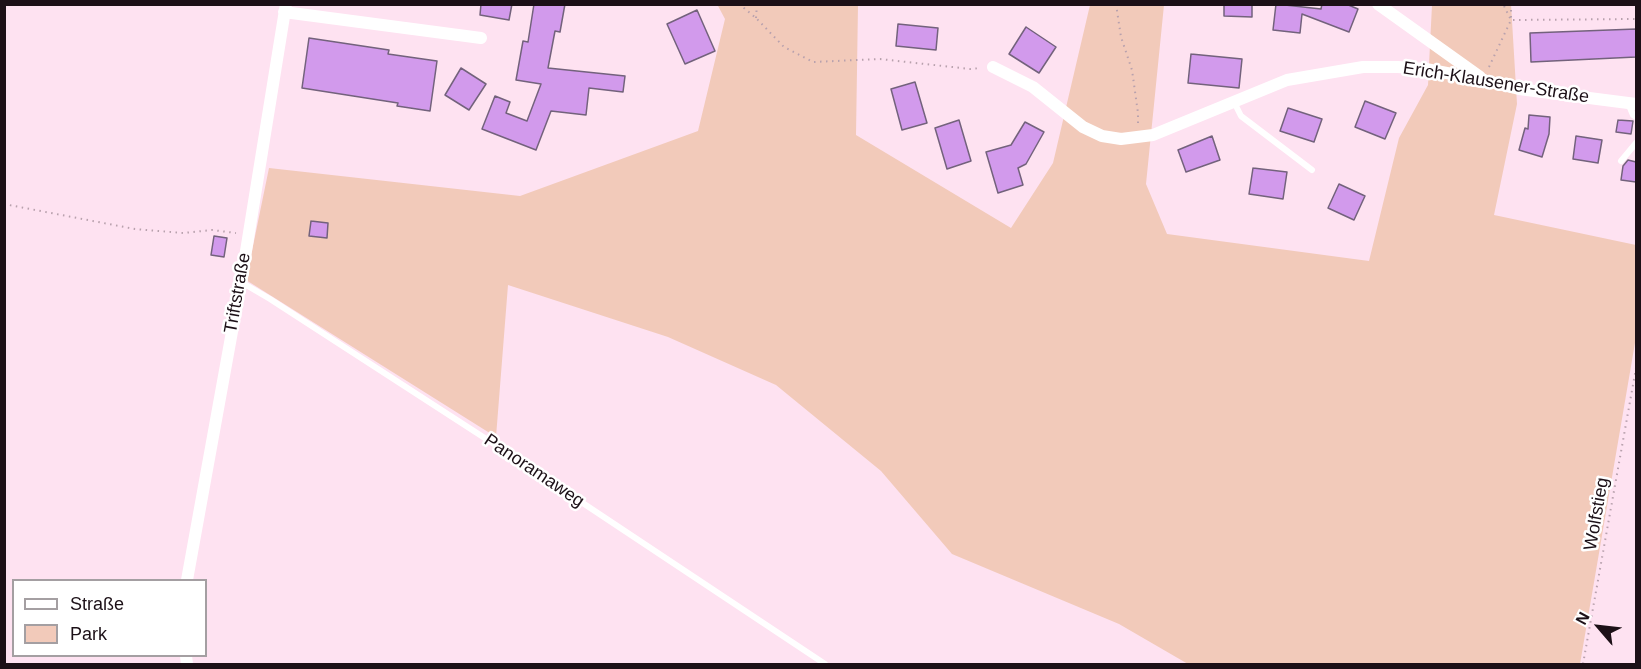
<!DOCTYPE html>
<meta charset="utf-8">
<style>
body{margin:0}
#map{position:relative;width:1641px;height:669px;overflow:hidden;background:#fee2f1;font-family:Arial,sans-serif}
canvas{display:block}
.frame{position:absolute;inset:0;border:6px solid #1c1017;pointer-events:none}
.legend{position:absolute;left:12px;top:579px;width:195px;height:78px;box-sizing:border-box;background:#fff;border:2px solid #a49fa2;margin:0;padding:8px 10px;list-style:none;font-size:18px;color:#1c1017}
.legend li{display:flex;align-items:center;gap:12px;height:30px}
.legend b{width:30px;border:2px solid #a49fa2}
.north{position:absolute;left:1569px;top:597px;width:60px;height:60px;-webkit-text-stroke:4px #fff;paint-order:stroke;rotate:298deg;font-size:16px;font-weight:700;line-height:24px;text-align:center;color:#1c1017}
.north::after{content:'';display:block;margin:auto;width:21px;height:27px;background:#1c1017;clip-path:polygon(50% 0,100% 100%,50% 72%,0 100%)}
</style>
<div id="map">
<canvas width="1641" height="669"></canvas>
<div class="frame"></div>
<ul class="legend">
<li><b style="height:8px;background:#fff"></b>Straße</li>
<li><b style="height:16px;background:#f2caba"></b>Park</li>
</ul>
<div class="north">N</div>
</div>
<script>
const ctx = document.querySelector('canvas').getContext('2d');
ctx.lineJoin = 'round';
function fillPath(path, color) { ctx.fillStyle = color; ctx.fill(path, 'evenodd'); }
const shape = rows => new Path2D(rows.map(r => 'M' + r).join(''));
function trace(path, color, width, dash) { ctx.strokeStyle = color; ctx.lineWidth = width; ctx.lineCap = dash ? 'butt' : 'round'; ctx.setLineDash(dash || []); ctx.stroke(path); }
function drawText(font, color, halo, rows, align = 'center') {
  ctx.font = font + ' Arial,sans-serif'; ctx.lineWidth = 5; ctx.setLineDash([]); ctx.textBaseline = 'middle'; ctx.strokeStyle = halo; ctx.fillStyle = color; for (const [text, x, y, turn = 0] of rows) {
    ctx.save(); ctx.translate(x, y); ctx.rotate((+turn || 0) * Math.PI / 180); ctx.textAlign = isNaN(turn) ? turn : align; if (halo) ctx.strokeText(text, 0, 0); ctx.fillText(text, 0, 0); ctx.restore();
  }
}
fillPath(shape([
 [717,4,858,5,856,135,1011,228,1053,163,1090,5,1164,5,1146,184,1167,234,1369,261,1399,138,1428,85,1432,5,1511,4,1517,104,1494,215,1636,245,1636,337,1580,664,1188,664,1119,624,952,554,881,471,776,385,668,337,508,285,496,437,246,280,269,168,520,196,698,131,725,19]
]), '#f2caba');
const building = shape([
 [481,4,512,4,509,20,480,15,481,4],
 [534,4,565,4,560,32,555,31,548,68,625,76,623,92,589,88,586,115,551,111,536,150,482,129,495,96,510,102,506,113,527,121,541,84,516,80,523,41,528,42,534,4],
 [1224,4,1252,4,1252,17,1224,16,1224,4],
 [1276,4,1321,9,1322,4,1346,4,1358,9,1349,32,1302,14,1300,33,1273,30,1276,4],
 [697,10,715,51,685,64,667,24,697,10],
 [898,24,938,28,936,50,896,46,898,24],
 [1026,27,1056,47,1039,73,1009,54,1026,27],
 [1636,29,1636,57,1531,62,1530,33,1636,29],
 [309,38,389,50,388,54,437,61,430,111,397,106,398,103,302,88,309,38],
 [1191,54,1242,59,1239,88,1188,83,1191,54],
 [461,68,486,84,469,110,445,95,461,68],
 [915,82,927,123,902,130,891,89,915,82],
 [1365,101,1396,113,1385,139,1355,127,1365,101],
 [1288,108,1322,119,1314,142,1280,131,1288,108],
 [1529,115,1550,117,1549,134,1542,157,1519,150,1525,128,1528,129,1529,115],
 [959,120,971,161,947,169,935,128,959,120],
 [1618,120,1633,121,1631,134,1616,132,1618,120],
 [1025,122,1044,132,1026,164,1018,168,1023,185,998,193,986,152,1011,145,1025,122],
 [1212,136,1220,160,1186,172,1178,150,1212,136],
 [1576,136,1602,140,1598,163,1573,159,1576,136],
 [1628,160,1636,162,1636,182,1621,180,1623,166,1628,160],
 [1253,168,1287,172,1283,199,1249,194,1253,168],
 [1339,184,1365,196,1354,220,1328,208,1339,184],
 [311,221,328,223,327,238,309,236,311,221],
 [214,236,227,238,224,257,211,255,214,236]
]);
fillPath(building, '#d29aec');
trace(building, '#73627c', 1.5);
trace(shape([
 [739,4,756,18,784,47,813,62,880,59,970,69,981,68],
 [1116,4,1121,37,1132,70,1138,113,1138,123],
 [1511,4,1511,20,1636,19],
 [756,18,757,4],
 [1489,67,1511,20,1503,4],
 [4,204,135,229,183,233,212,230,236,233],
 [1583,664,1636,368]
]), '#b8a1ad', 2, [1.5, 4.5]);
trace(shape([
 [1234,102,1241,116,1312,170],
 [1628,103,1633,115,1636,117],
 [1621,161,1636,143],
 [241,282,270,299,497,446,825,664]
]), '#fff', 6);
trace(shape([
 [1378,4,1480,77],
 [284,12,481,38],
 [993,67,1033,87,1083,127,1102,136,1121,139,1153,135,1287,80,1363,67,1398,67,1426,69,1483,80,1519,89,1636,104],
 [187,580,241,282,286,4],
 [186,656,187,664]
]), '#fff', 12);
drawText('18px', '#1c1017', '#fff', [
 ["Erich-Klausener-Straße",1496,83,9],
 ["Triftstraße",238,293,-80],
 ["Panoramaweg",534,471,34],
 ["Wolfstieg",1597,514,-80]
]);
</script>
